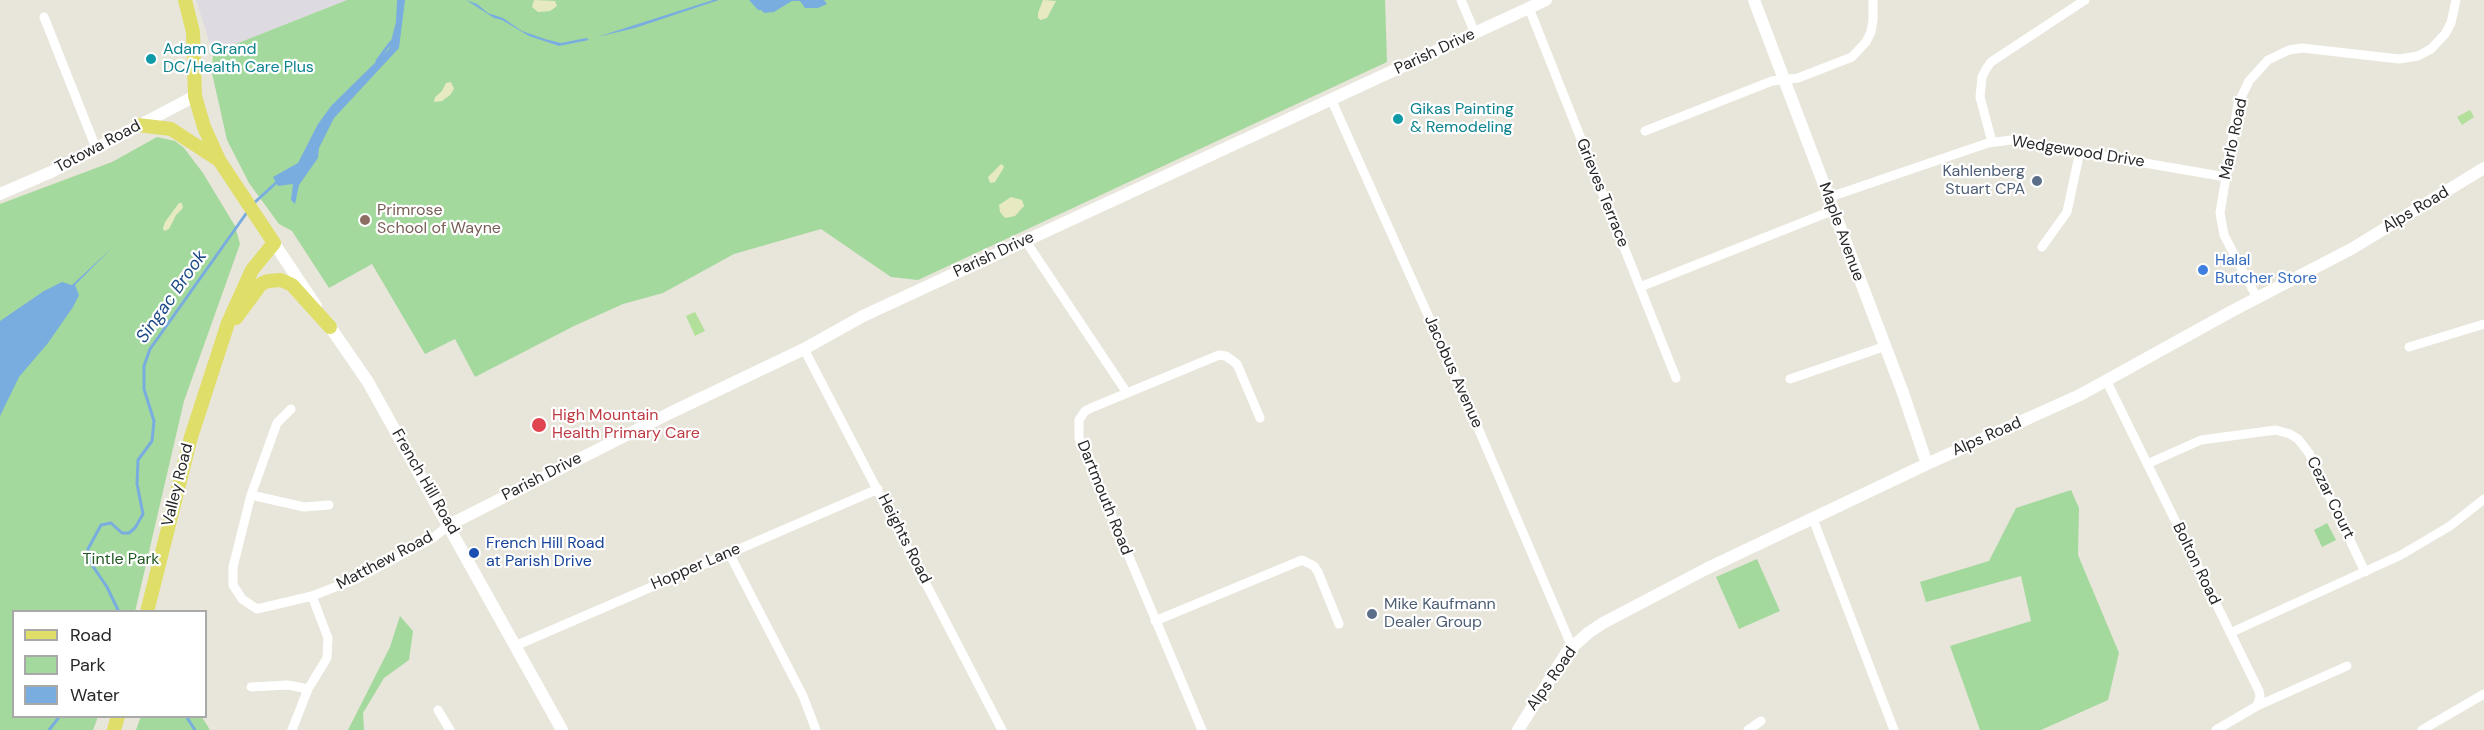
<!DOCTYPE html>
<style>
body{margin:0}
#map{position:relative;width:2484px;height:730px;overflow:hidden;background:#e8e5da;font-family:"DM Sans",sans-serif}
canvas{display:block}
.legend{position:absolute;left:12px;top:610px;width:195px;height:108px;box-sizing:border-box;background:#fff;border:2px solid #a9a9a9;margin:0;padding:8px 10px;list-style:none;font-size:18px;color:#272727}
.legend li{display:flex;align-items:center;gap:12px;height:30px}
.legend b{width:30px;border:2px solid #a9a9a9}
</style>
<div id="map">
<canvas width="2484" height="730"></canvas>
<ul class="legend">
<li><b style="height:8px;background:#dfde69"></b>Road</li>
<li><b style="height:16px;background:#a4d99d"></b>Park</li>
<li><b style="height:16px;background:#79addf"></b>Water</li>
</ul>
</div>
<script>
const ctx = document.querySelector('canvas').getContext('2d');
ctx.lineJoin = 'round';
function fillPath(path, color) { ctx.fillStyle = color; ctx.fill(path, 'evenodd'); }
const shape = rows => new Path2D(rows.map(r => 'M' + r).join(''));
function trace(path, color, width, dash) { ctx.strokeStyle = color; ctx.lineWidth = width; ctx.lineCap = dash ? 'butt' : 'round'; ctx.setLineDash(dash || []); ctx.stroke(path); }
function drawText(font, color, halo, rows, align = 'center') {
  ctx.font = font + ' "DM Sans",sans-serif'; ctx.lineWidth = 4.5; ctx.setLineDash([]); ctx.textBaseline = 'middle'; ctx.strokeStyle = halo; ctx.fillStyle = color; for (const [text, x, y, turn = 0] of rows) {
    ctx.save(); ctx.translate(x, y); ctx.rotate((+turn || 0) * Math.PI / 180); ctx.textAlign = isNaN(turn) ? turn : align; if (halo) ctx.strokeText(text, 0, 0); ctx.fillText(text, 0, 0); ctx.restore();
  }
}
fillPath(shape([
 [196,0,347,0,213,53]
]), '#dedae1');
fillPath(shape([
 [347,0,1385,0,1387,62,918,280,891,277,821,229,734,254,663,293,623,304,574,326,475,377,455,339,425,354,372,264,329,288,292,231,279,224,249,183,227,140,212,73,213,53],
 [157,137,175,141,184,148,203,173,235,226,240,244,184,401,135,612,14,612,14,716,98,717,93,730,0,730,0,204,112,162],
 [2071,490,2079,508,2078,555,2119,653,2108,700,2041,730,1980,730,1950,646,2031,621,2021,576,1926,602,1920,582,1989,561,2016,508],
 [2327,523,2336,540,2322,547,2314,530],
 [1757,559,1780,611,1739,629,1716,577],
 [400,616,413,631,409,660,384,678,363,713,364,730,348,730,390,647],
 [141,716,202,717,210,730,136,730]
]), '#a4d99d');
fillPath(shape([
 [534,0,555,1,557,6,550,11,538,12,532,7],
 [1043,0,1056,1,1047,18,1041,20,1038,18,1038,13],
 [451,82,454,89,450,95,442,101,434,102,435,97,442,91,446,83],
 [1001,164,1004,166,1003,169,995,182,990,183,988,177],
 [1011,197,1022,200,1024,206,1015,216,1005,218,1000,212,999,205],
 [179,203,182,203,183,208,176,215,169,229,164,231,163,228,165,222]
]), '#e7eac0');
fillPath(shape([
 [2470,110,2474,117,2462,125,2457,117],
 [695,312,705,331,695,336,686,316]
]), '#b2df9a');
fillPath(shape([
 [397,0,405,0,399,48,334,118,319,148,318,158,299,185,295,204,291,200,293,184,278,186,273,177,298,163,318,124,331,106,389,49,396,22],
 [466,0,477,4,488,13,503,18,522,31,545,39,561,43,586,38,589,40,559,46,529,36,502,20,494,18],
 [713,0,719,0,635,28,597,37],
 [749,0,824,0,827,4,818,8,805,8,800,1,792,1,774,12,764,13,761,10,758,10],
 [112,248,75,285,79,295,73,307,48,343,19,377,0,416,0,321,44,291,62,282,72,285]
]), '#79addf');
trace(shape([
 [377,61,391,42],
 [254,203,278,181],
 [119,612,107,587,92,565,88,549,101,525,111,523,122,533,129,533,135,528,143,514,137,484,138,460,152,441,154,421,144,389,144,366,150,349,248,211],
 [186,716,195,730],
 [49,730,60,716]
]), '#79addf', 3);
trace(shape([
 [1461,0,1475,33],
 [1529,8,1676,378],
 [44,17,96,148],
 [1331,99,1466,400,1572,647],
 [1645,131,1772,81,1798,78,1852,57,1866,42,1871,32,1873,20,1873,0],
 [1992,142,1980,97,1982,77,1986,69,1991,62,2085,0],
 [1830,197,1988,143,2011,140,2226,177],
 [1025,240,1127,393],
 [2042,247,2067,212,2080,151],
 [1640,287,1834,210],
 [2257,298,2224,235,2220,213,2238,104,2249,81,2268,60,2289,50,2302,48,2399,59,2418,56,2431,49,2445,34,2451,23,2456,0],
 [2409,347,2484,324],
 [804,349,1002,730],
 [1790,379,1883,347],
 [2106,380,2259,691,2260,697,2257,706,2216,730],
 [291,409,277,423,251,495,233,567,233,585,242,599,257,609,312,596,356,579,433,538,449,525],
 [2147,464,2201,440,2276,430,2290,434,2298,439,2309,453,2365,572],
 [251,495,304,507,329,505],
 [1813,519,1894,730],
 [729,553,803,696,816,730],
 [1155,621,1302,560,1314,566,1318,572,1339,624],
 [2230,633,2401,555,2450,526,2484,499],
 [515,646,878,489],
 [251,687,288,685,308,689],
 [2257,706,2347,666],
 [438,710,450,730],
 [292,730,308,689,327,658,328,638,312,596],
 [1202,730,1079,438,1079,420,1085,411,1091,408,1219,355,1226,356,1237,364,1260,418],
 [1748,730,1761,721],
 [2422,730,2484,694]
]), '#fff', 9);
trace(shape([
 [1754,0,1903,393,1927,464],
 [0,194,51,172,195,96],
 [274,243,316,306],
 [326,321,368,382,562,730],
 [449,525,668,414,804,349,863,316,1546,0],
 [1518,730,1567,652,1588,633,1603,623,1706,569,1927,464,2080,395,2232,311,2353,248,2484,168]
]), '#fff', 12);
trace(shape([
 [138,125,171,129,217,159],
 [236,318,261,284,268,281,281,280,292,285,330,327],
 [147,612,191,437,228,323,252,270,274,243,219,160,204,127,195,96,193,32,185,0],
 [114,730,118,716]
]), '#dfde69', 14);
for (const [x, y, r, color] of [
 [151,59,6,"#0f9aa8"],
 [1398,119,6,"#0f9aa8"],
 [2037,181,6,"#5c6f8a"],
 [365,220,6,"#8d6e63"],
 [2203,270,6,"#3f7fe0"],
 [539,425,8,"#e0444e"],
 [474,553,6,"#1a4fb4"],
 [1372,614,6,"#5c6f8a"]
]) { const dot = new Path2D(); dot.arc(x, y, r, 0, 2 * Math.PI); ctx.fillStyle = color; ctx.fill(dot); trace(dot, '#fff', 2); }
drawText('16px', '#0d838f', '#fff', [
 ["Adam Grand",163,50],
 ["DC/Health Care Plus",163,68],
 ["Gikas Painting",1410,110],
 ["& Remodeling",1410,128]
], 'left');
drawText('16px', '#272727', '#fff', [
 ["Parish Drive",1435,52,-25],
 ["Marlo Road",2234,139,-78],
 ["Totowa Road",98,147,-28],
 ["Wedgewood Drive",2078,152,9],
 ["Grieves Terrace",1602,193,68],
 ["Alps Road",2416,210,-31],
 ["Maple Avenue",1841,232,70],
 ["Parish Drive",994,255,-25],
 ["Jacobus Avenue",1453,372,66],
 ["Alps Road",1987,437,-24],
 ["Parish Drive",542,477,-27],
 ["French Hill Road",425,482,60],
 ["Valley Road",178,485,-76],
 ["Dartmouth Road",1104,498,68],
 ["Cezar Court",2330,498,64],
 ["Heights Road",904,539,63],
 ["Matthew Road",385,561,-28],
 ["Bolton Road",2196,564,64],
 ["Hopper Lane",696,567,-23],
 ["Alps Road",1552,679,-55]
]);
drawText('16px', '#4e5e75', '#fff', [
 ["Kahlenberg",2025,172],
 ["Stuart CPA",2025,190],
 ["Mike Kaufmann",1384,605,"left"],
 ["Dealer Group",1384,623,"left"]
], 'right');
drawText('16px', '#785e54', '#fff', [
 ["Primrose",377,211],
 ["School of Wayne",377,229]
], 'left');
drawText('16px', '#366cbe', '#fff', [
 ["Halal",2215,261],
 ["Butcher Store",2215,279]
], 'left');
drawText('16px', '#be3a42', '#fff', [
 ["High Mountain",552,416],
 ["Health Primary Care",552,434]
], 'left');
drawText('16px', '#164399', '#fff', [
 ["French Hill Road",486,544],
 ["at Parish Drive",486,562]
], 'left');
drawText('16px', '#215a22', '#fff', [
 ["Tintle Park",121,560]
]);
drawText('italic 18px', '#1d4a86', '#fff', [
 ["Singac Brook",172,297,-55]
]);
</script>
